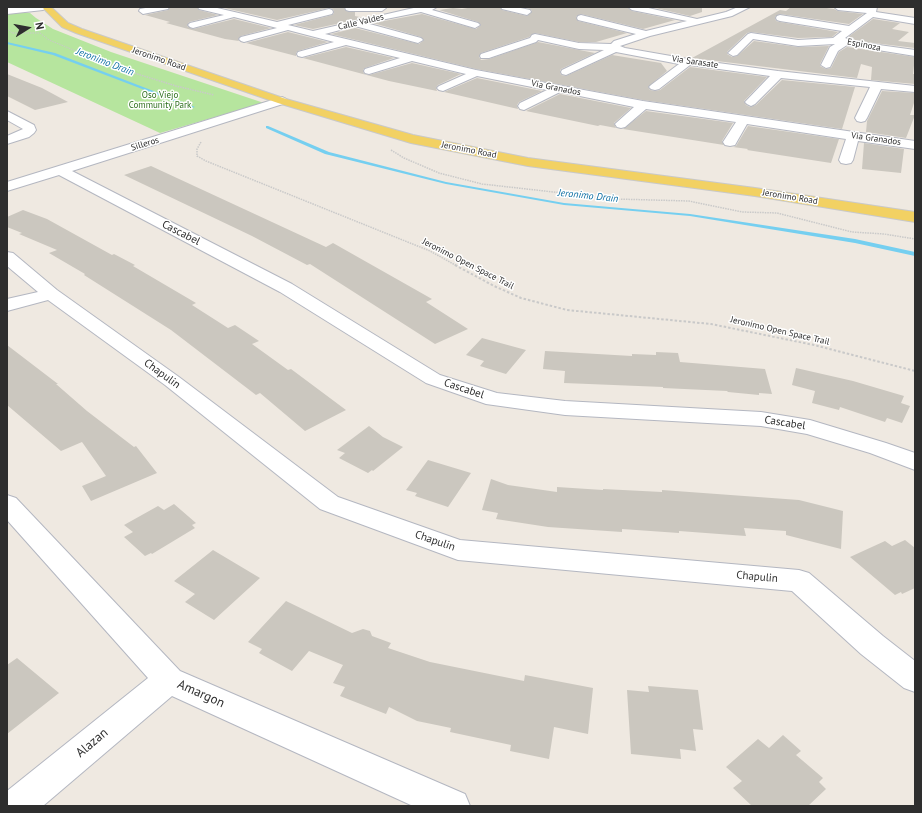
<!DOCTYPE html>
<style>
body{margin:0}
#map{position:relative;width:922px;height:813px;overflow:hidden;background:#efe9e1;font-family:"PT Sans",sans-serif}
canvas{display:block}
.frame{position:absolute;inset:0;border:8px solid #2e2e2e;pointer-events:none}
.north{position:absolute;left:8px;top:8px;width:40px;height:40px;-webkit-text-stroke:3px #fff;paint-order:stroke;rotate:79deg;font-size:11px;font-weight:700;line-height:16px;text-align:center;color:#2e2e2e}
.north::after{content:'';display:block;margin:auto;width:14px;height:18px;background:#2e2e2e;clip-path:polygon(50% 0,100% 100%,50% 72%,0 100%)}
</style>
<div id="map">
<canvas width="922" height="813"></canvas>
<div class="frame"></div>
<div class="north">N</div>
</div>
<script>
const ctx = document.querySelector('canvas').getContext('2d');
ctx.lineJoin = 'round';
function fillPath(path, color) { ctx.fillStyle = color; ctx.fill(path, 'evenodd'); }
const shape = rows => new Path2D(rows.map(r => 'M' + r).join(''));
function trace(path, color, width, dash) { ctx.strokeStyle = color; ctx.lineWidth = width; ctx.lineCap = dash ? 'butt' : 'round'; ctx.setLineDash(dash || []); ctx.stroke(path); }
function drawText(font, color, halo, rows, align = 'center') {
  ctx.font = font + ' "PT Sans",sans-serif'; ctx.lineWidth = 3; ctx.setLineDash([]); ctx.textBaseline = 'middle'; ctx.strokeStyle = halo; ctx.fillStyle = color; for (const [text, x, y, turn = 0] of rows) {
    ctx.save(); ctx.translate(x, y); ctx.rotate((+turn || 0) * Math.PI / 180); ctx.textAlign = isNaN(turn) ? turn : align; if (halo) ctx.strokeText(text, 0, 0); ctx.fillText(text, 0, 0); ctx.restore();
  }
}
fillPath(shape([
 [20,12,30,13,36,18,53,29,111,52,264,103,160,133,7,62,7,13]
]), '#b6e59e');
fillPath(shape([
 [7,42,55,53,195,107,192,108,53,55,7,44,7,42],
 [266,126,268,126,329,152,446,182,564,203,690,214,855,239,915,252,915,256,855,243,690,216,564,205,446,184,325,154,266,128,266,126]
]), '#75cff0');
fillPath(shape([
 [170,7,197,7,199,10,218,15,189,22,187,26,193,29,234,19,271,28,241,36,238,39,239,41,225,39,166,23,170,22,145,15,168,10],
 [220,7,344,7,346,11,355,12,355,16,364,18,313,29,294,25,332,15,334,13,333,9,329,8,277,20],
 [473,7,500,7,502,10,527,16,532,11,530,9,523,7,627,7,632,11,675,20,643,29,581,14,576,17,578,21,627,33,596,42,579,42,535,33,529,37,481,53,479,57,481,60,489,59,538,42,595,53,561,69,560,71,561,75,566,76,612,55,661,63,667,71,648,87,650,90,655,91,660,90,690,67,767,77,744,101,746,105,750,107,756,105,782,80,855,87,842,129,643,100,476,69,331,34,355,28,419,44,424,40,421,37,373,23,422,14,476,29,481,25,478,22,439,10,453,8,462,9],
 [651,7,702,7,702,12,690,16],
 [791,7,819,7,834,9,838,11,863,14,849,24,780,14,775,17,776,21,780,22,838,32,832,37,798,38,751,32,747,33,727,52,727,54,732,57,737,56,754,41,798,47,829,46,820,64,820,66,826,69,831,68,839,52,847,47,915,57,913,74,915,74,915,84,871,80,872,67,861,64,857,78,692,58,780,10,786,11],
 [873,19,900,23,892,29,909,32,898,41,915,43,915,48,857,41,848,37],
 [288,32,328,42,298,51,296,53,296,56,246,43],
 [346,47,394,58,365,68,363,70,364,74,369,75,412,63,461,74,438,85,436,88,437,91,389,81,303,58],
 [7,74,42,88,68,102,35,110,7,96],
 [477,78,542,91,519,102,517,105,518,109,444,92],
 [882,91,915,93,915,100,910,115,915,115,906,138,866,132,867,121],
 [560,94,631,108,614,123,616,128,600,125,598,126,526,111],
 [646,111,733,123,722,141,724,145,623,129],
 [748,126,839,139,831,163,747,150,748,149,733,147,736,146],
 [864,143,904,149,901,173,862,169],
 [151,166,326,247,333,243,432,299,426,302,468,329,435,344,310,264,307,265,252,236,124,175],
 [23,210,47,219,112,255,114,254,135,265,133,266,196,303,192,305,228,328,235,325,259,341,252,344,288,370,291,369,346,410,305,431,260,393,256,395,171,330,84,275,85,274,49,253,57,250,19,234,22,233,7,227,7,217],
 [482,338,526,350,506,374,480,366,484,361,466,355],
 [7,345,58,384,56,384,87,411,134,447,136,446,157,473,91,501,82,486,106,476,82,442,61,451,7,405],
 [545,351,632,356,632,354,656,355,656,352,678,353,680,362,765,369,772,394,759,393,759,395,728,392,727,391,663,388,663,387,564,383,565,371,543,369],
 [796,368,853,381,904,396,901,403,910,406,902,423,887,418,885,422,840,407,839,410,812,403,815,391,792,385],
 [369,426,383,437,403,447,373,471,372,470,368,473,339,458,345,453,337,450],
 [428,460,471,473,448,507,415,496,417,493,406,490],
 [491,479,508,485,557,492,557,487,603,490,603,489,662,492,662,490,799,500,843,511,841,549,786,535,786,531,744,528,746,536,679,531,679,533,622,529,622,532,548,527,496,519,498,513,482,510],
 [174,504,196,523,192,525,195,528,152,554,151,553,145,556,124,537,133,532,124,525,158,506,164,510],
 [905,540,915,548,915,588,902,594,901,592,895,595,850,557,885,541,892,546],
 [213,550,260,578,214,620,185,602,195,594,174,581],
 [286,601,352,633,363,629,370,631,372,636,391,643,388,648,430,662,524,681,525,675,593,688,588,734,554,727,549,759,510,751,511,745,450,732,451,728,417,721,389,707,386,714,340,696,345,687,333,683,343,665,309,651,292,671,259,653,262,649,248,642],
 [17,658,59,693,7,734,7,665],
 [648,686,698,690,703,730,693,729,696,751,680,749,681,759,631,754,627,690,649,692],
 [783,735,801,751,796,755,823,778,819,782,826,789,808,806,752,806,733,788,742,781,726,767,758,739,769,748]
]), '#cbc7bf');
const minor = shape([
 [20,7,47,7,43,10,7,14,7,8,20,7],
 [151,7,169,7,168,9,143,14,139,11,140,9,151,7],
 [198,7,213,7,277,22,329,9,332,10,333,12,332,14,288,25,313,31,418,7,437,7,432,10,478,23,480,25,475,28,421,12,366,23,421,38,423,40,418,43,355,26,325,34,476,70,643,101,915,141,915,149,858,141,853,160,851,163,846,164,841,163,839,160,846,139,747,124,735,145,730,146,725,145,723,142,736,122,646,109,625,127,621,128,617,127,615,124,634,107,560,92,524,110,520,109,518,106,520,103,547,90,477,76,443,91,439,90,437,88,439,86,466,74,412,61,369,74,365,73,364,71,365,69,400,58,346,45,302,57,298,56,297,54,298,52,334,42,288,30,244,42,241,41,239,39,241,37,277,28,234,17,193,28,190,27,188,25,190,23,224,15,199,9,198,7],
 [345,7,386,7,386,8,382,11,349,11,346,10,345,7],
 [501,7,516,7,530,10,531,12,527,15,502,9,501,7],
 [628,7,644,7,697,19,726,12,738,7,750,7,732,16,650,36,620,46,625,48,688,59,778,71,915,86,915,92,881,89,867,118,865,121,861,122,857,121,855,118,870,87,781,78,755,104,751,106,747,104,745,102,770,76,690,65,659,89,655,90,651,89,649,87,651,85,679,64,616,52,566,75,562,74,561,72,562,70,604,50,579,49,538,40,536,42,489,58,481,58,480,56,481,54,530,38,532,35,535,34,579,43,611,44,614,41,636,34,578,20,577,18,578,16,581,15,646,31,687,21,632,10,628,7],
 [834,7,877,7,876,12,915,18,915,24,873,17,845,38,857,42,915,50,915,56,847,45,838,51,830,67,826,68,821,65,830,47,835,44,798,46,753,39,737,55,733,56,728,53,748,34,751,33,798,40,833,38,842,31,780,21,777,20,776,18,777,16,780,15,849,26,867,13,838,10,834,7],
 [282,97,286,99,288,101,286,103,72,171,292,284,440,375,497,393,565,401,761,412,810,420,886,443,915,453,915,470,870,453,807,434,761,426,565,415,486,404,426,383,280,292,59,175,7,191,7,182,282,97],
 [7,111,34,125,36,130,34,133,29,137,7,144,7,136,23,129,7,120,7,111],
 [7,252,13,253,57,290,179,377,338,497,460,540,799,570,809,573,883,636,915,661,915,692,904,688,861,654,792,591,458,560,320,509,165,385,48,300,7,311,7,299,38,292,7,266,7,252],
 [7,495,16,498,180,671,465,794,470,806,413,806,172,696,43,806,7,806,7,791,148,678,7,520,7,495]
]);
const major = shape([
 [42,7,51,7,68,23,82,29,286,99,413,135,528,158,755,188,915,212,915,222,755,196,528,166,411,143,278,103,76,33,62,27,42,7]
]);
trace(minor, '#b4b7c1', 2);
trace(major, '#c9c9c9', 2);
trace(shape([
 [7,28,12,33,40,33,49,40,120,69]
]), '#c9c9c9', 1, [1.5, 1]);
trace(shape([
 [118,68,176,86,214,95],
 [201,142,197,149,197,156,206,161,430,251,457,266],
 [391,150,404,158,439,173,482,184,616,199,689,201,742,212,777,213,852,232,884,234,915,239]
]), '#c9c9c9', 1.5, [1.5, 1]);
trace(shape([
 [455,265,494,286,521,298,567,310,711,324,814,345,915,371]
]), '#c9c9c9', 2, [2.5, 2]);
fillPath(minor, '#fff');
fillPath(major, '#f2d163');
drawText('9px', '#2e2e2e', '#fff', [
 ["Calle Valdes",361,22,-13],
 ["Espinoza",864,45,11],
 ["Jeronimo Road",159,59,19],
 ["Via Sarasate",695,62,8],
 ["Via Granados",556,88,11],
 ["Via Granados",876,139,8],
 ["Silleros",145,144,-17],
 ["Jeronimo Road",469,150,11],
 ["Jeronimo Road",790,197,9],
 ["Jeronimo Open Space Trail",468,264,27],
 ["Jeronimo Open Space Trail",780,331,13]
]);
drawText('9px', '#2c6e1b', '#fff', [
 ["Oso Viejo",160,95],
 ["Community Park",160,105]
]);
drawText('italic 10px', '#0d6fa3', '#fff', [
 ["Jeronimo Drain",105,62,21],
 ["Jeronimo Drain",588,196,6]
]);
drawText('11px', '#2e2e2e', '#fff', [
 ["Cascabel",181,233,27],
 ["Chapulin",162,374,36],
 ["Cascabel",464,389,18],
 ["Cascabel",785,423,9],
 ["Chapulin",435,541,19],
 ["Chapulin",757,577,5]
]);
drawText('13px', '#2e2e2e', '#fff', [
 ["Amargon",201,694,24],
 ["Alazan",92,743,-40]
]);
</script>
